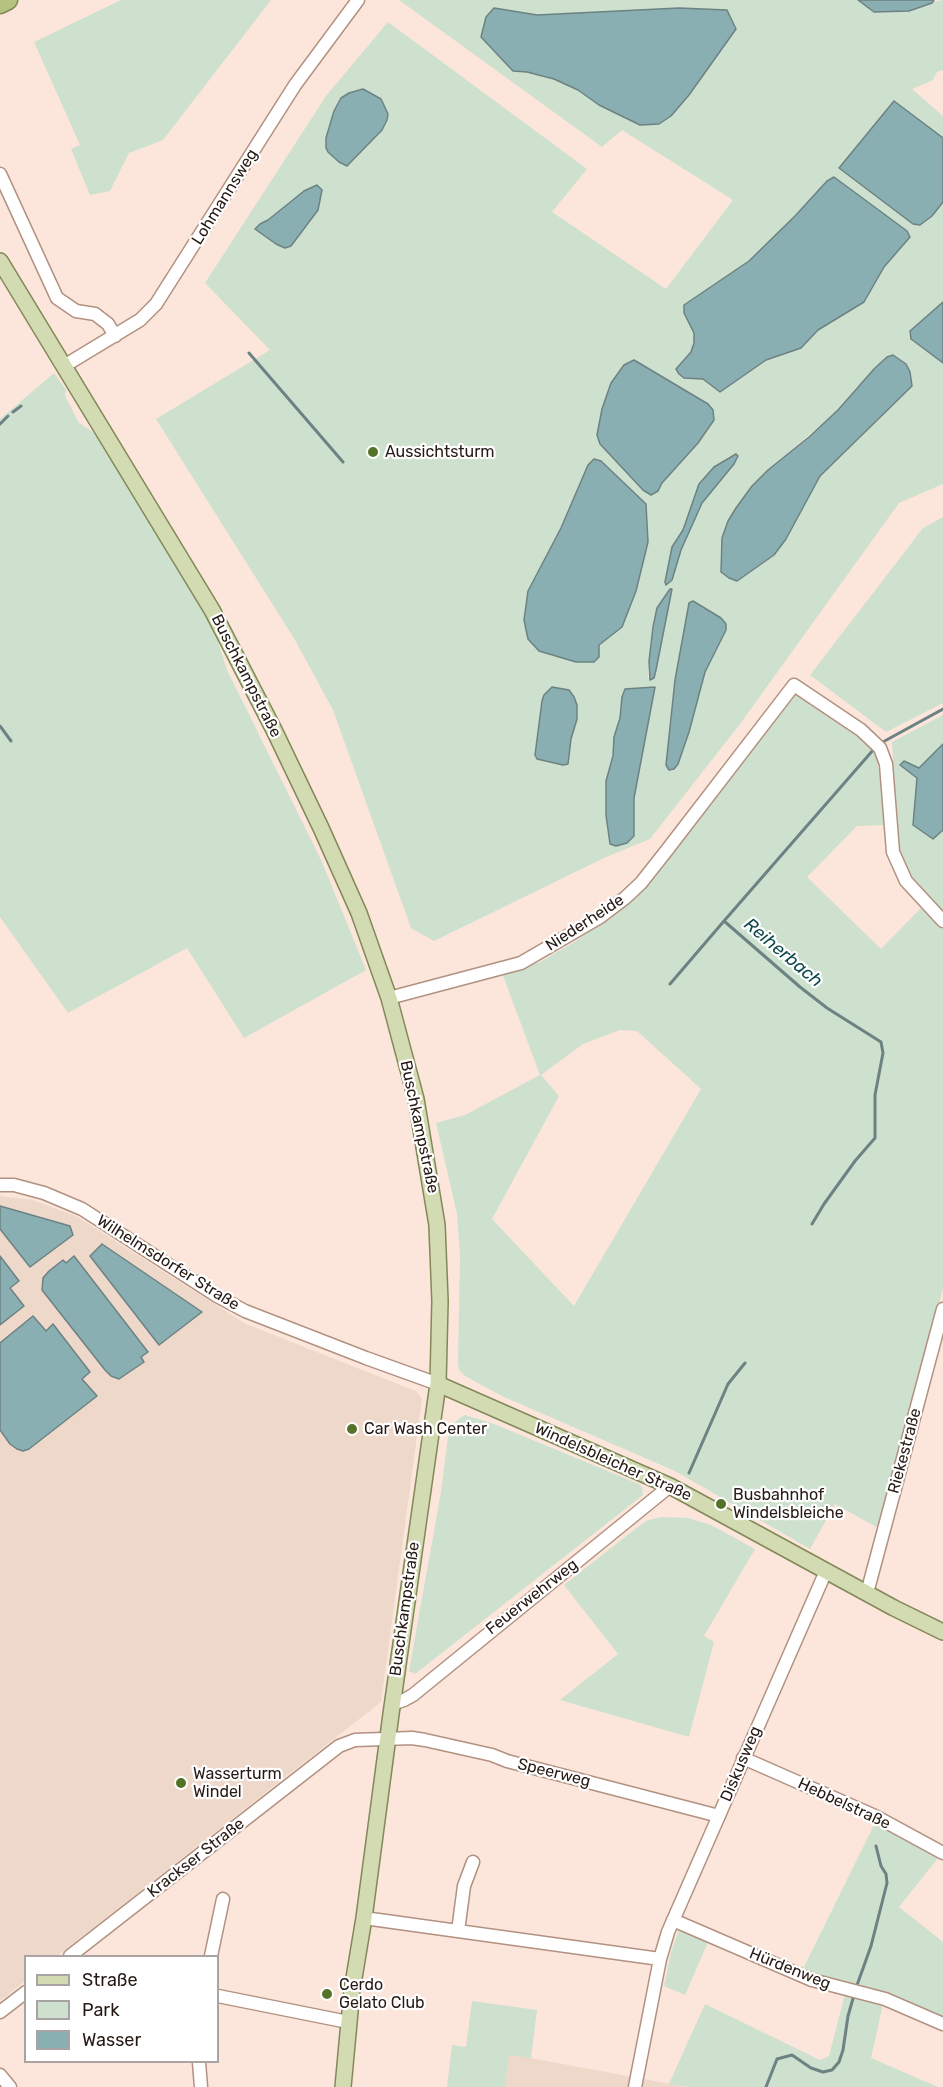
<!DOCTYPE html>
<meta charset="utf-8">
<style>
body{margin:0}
#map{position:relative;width:943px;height:2087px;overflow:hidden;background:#fce6db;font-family:Rubik,sans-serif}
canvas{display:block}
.legend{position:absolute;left:24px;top:1955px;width:195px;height:108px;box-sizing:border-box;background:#fff;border:2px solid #a9a3a1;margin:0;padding:8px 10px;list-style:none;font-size:18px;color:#271a14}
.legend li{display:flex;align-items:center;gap:12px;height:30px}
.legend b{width:30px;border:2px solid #a9a3a1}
</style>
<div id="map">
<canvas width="943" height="2087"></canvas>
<ul class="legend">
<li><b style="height:8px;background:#d2dbb1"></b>Straße</li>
<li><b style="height:16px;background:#cee0ce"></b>Park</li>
<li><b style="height:16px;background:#8aafb2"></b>Wasser</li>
</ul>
</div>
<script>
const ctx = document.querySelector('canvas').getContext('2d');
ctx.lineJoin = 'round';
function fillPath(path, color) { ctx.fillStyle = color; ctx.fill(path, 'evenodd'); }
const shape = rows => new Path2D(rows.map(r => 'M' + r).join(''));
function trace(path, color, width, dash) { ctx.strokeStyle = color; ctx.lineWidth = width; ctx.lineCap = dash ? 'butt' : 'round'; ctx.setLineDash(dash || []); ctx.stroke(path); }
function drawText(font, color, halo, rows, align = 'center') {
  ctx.font = font + ' Rubik,sans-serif'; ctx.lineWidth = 4.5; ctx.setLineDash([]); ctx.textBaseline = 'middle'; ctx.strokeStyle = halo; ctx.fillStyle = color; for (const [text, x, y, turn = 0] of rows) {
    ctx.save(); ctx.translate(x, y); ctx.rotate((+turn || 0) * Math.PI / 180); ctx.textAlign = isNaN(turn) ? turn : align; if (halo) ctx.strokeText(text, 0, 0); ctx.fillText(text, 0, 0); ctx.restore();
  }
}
fillPath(shape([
 [0,1196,33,1200,76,1216,246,1324,408,1388,416,1391,422,1399,381,1702,57,1956,26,1956,25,1981,0,2001],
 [509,2054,687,2087,505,2087]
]), '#edd8ca');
fillPath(shape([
 [121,0,271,0,163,140,129,153,110,191,90,195,71,149,80,145,34,42],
 [399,0,858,0,874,12,943,0,943,70,937,72,933,80,912,89,943,116,943,138,894,102,839,168,913,224,943,202,943,302,910,331,911,340,943,363,943,484,899,503,740,724,650,839,604,858,434,941,411,928,333,710,295,640,156,419,270,350,205,283,326,96,388,22,587,169,552,212,666,289,733,200,622,130,602,147],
 [494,8,537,15,679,8,736,29,689,95,671,116,599,105,578,90,554,79,527,72,513,71],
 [356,90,381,99,388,114,387,120,381,130,356,158,339,162,329,152,326,138,334,111,341,98],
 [834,177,907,231,909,237,884,267,864,302,818,330,801,348,766,360,752,369,703,379,685,378,679,374,676,369,691,352,694,343,694,333,684,313,684,305,749,261,795,216,827,181],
 [268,220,311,221,291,246,276,244,256,229,260,224],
 [611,383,713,411,714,420,698,443,662,483,658,491,651,495,643,490,600,444,597,435,602,409],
 [858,385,848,449,820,476,786,539,774,556,737,581,722,538,728,521,736,508,752,486,768,470,838,410],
 [738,455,734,464,702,503,681,550,672,580,665,582,675,541,683,530,699,484,714,467,730,456],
 [588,465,646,504,648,542,636,591,622,627,599,645,599,657,558,657,540,651,528,639,561,528],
 [672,589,656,670,650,680,648,677,650,644,657,608],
 [693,601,721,618,723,637,705,672,689,732,678,764,669,770,666,764,675,680],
 [654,687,634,798,635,827,606,781,613,756,614,737,620,719,622,697,641,689],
 [542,701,577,719,571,739,568,764,539,732],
 [54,373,66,390,65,396,79,423,93,432,112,457,213,626,227,670,322,862,366,970,244,1038,187,948,68,1013,0,917,0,419],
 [943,517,943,703,886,732,810,675,923,528],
 [795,694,800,695,854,734,871,747,876,754,883,791,887,825,857,826,807,877,881,949,922,907,943,929,943,1288,880,1529,835,1504,810,1549,675,1471,504,1397,465,1376,459,1370,458,1362,460,1257,457,1214,436,1123,465,1115,540,1075,502,973,540,962,576,941,629,903,645,887],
 [620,1030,637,1031,701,1089,574,1306,492,1219,559,1096,541,1075,583,1044],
 [943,715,943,744,919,768,904,761,917,778,913,825,933,839,943,830,943,912,910,878,915,880,909,876,899,849,892,742],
 [465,1415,494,1424,639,1484,642,1487,643,1495,415,1674,409,1671,441,1492,448,1437,457,1420],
 [661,1517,688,1518,711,1525,755,1549,704,1636,714,1642,689,1737,560,1700,618,1654,564,1585,639,1526,646,1521],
 [875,1823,938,1858,899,1907,943,1942,943,2021,801,1973],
 [680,1927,709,1940,685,1995,664,1986,671,1952],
 [845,1994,883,2004,871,2058,938,2087,687,2087,669,2084,705,2004,820,2060,829,2056],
 [472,2001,537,2010,531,2058,509,2055,505,2087,447,2087,452,2045,466,2047]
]), '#cee0ce');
const water = shape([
 [858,0,934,0,932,3,909,11,874,12,858,0],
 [494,8,537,15,679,8,727,10,736,29,689,95,671,116,659,124,640,125,599,105,578,90,554,79,527,72,513,71,481,37,486,17,494,8],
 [363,89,381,99,388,114,387,120,382,130,347,166,339,162,328,152,326,148,326,138,334,111,341,98,349,93,363,89],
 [894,101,943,138,943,202,932,216,920,225,913,224,839,168,894,101],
 [834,177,907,231,910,237,884,267,864,302,818,330,801,348,766,360,720,392,703,379,684,378,679,374,676,369,691,352,694,343,694,333,684,313,684,305,749,261,795,216,827,181,834,177],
 [317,185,322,190,318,210,291,246,285,248,276,244,255,229,260,224,268,220,304,191,317,185],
 [943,302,943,363,911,339,910,331,943,302],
 [893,355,906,364,910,372,912,386,820,476,786,539,774,555,737,581,729,578,721,572,722,538,728,521,736,508,752,486,768,470,809,437,838,410,874,369,887,357,893,355],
 [634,360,708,404,713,410,714,420,698,443,662,483,658,491,651,495,643,490,600,444,597,435,602,409,611,383,624,365,634,360],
 [736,454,738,456,734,464,702,503,681,550,672,580,666,585,665,582,672,547,683,530,699,484,714,467,736,454],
 [594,459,601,461,646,504,648,542,636,591,622,627,599,645,599,657,594,662,576,662,539,651,528,639,524,620,528,591,561,528,588,465,594,459],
 [670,589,672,589,656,670,654,678,650,680,649,661,653,627,657,608,670,589],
 [693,601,721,618,726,624,726,630,705,672,689,732,678,764,674,769,669,770,666,765,675,680,689,603,693,601],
 [552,687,569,690,574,697,577,705,577,719,571,739,568,764,563,765,537,759,535,755,542,701,544,695,552,687],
 [655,687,634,798,634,836,627,843,616,846,610,844,606,815,606,781,613,756,614,737,620,718,622,697,625,689,655,687],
 [943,744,943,830,933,839,913,825,917,778,900,765,904,761,919,768,943,744],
 [0,1206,70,1226,73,1235,30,1267,0,1229,0,1206],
 [102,1244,202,1312,159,1345,90,1256,102,1244],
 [0,1256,19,1281,10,1288,24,1306,0,1325,0,1256],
 [74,1256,148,1352,141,1357,144,1362,119,1379,111,1376,105,1370,42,1290,43,1278,49,1271,63,1260,66,1263,74,1256],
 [33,1316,46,1331,53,1324,90,1372,82,1379,97,1396,29,1449,23,1451,17,1449,10,1444,0,1430,0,1343,33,1316]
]);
fillPath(water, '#8aafb2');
trace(water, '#6c8283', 1.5);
trace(shape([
 [249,353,343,462],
 [13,412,21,406],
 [0,424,8,416],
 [0,726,11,741],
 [881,743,943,709],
 [670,984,724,921],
 [812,1224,824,1204,855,1161,875,1138,875,1095,883,1053,881,1042,827,1008,800,987,724,921,874,749],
 [689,1473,728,1384,745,1363],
 [856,1988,871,1946,887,1883,886,1874,881,1866,876,1846],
 [766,2087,777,2059,792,2055,811,2068,823,2072,832,2070,839,2062,843,2050,848,2016,854,1995]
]), '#6c8283', 3);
const minor = shape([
 [0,174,57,298,76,311,95,314,108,324,115,336],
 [64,366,140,320,156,304,295,85,358,0],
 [389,998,521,963,600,917,625,898,641,883,667,850,794,685,861,730,880,748,886,764,893,852,906,881,943,921],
 [0,1185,14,1185,44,1193,82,1209,217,1296,245,1311,366,1358,438,1384],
 [867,1593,943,1309],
 [392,1704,404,1700,413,1695,670,1486],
 [743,1758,875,1816,943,1853],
 [364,1918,660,1959],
 [673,1920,812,1980,885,1999,943,2024],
 [458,1931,464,1886,473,1862],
 [70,1956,339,1746,355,1740,412,1738,425,1740,492,1755,507,1761,719,1816],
 [211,1956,223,1899],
 [218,1996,348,2022],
 [0,2012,26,1992],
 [199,2062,201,2087],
 [0,2075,10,2087],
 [635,2087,660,1959,668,1932,826,1571]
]);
const major = shape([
 [0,261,212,610,274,730,321,828,359,913,389,998,416,1099,437,1225,440,1301,438,1384,391,1714,364,1918,352,1990,343,2087],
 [438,1384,670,1486,894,1608,943,1632]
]);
const highway = shape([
 [0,4,8,0]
]);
trace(minor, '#b29180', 15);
trace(major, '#838858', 18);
trace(highway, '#838858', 21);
trace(minor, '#fff', 12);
trace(major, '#d2dbb1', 15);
trace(highway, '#b4c37d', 18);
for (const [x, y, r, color] of [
 [373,452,6,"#547329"],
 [352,1429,6,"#547329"],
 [721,1504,6,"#547329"],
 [181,1783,6,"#547329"],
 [327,1994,6,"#547329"]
]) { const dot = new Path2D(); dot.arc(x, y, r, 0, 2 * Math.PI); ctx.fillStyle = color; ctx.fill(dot); trace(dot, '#fff', 2); }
drawText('16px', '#271a14', '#fff', [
 ["Lohmannsweg",225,197,-58],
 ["Buschkampstraße",246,676,63],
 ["Niederheide",585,923,-33],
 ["Buschkampstraße",419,1127,78],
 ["Wilhelmsdorfer Straße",168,1263,32],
 ["Riekestraße",905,1451,-75],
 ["Windelsbleicher Straße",613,1462,24],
 ["Feuerwehrweg",532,1597,-38],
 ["Buschkampstraße",405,1609,-82],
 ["Diskusweg",741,1764,-67],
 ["Speerweg",554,1773,14],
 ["Hebbelstraße",844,1804,25],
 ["Krackser Straße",196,1858,-38],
 ["Hürdenweg",790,1969,22]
]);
drawText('16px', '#271a14', '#fff', [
 ["Aussichtsturm",385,452],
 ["Car Wash Center",364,1429],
 ["Busbahnhof",733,1495],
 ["Windelsbleiche",733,1513],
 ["Wasserturm",193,1774],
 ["Windel",193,1792],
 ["Cerdo",339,1985],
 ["Gelato Club",339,2003]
], 'left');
drawText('italic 18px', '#0f484c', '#fff', [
 ["Reiherbach",783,953,40]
]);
</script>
